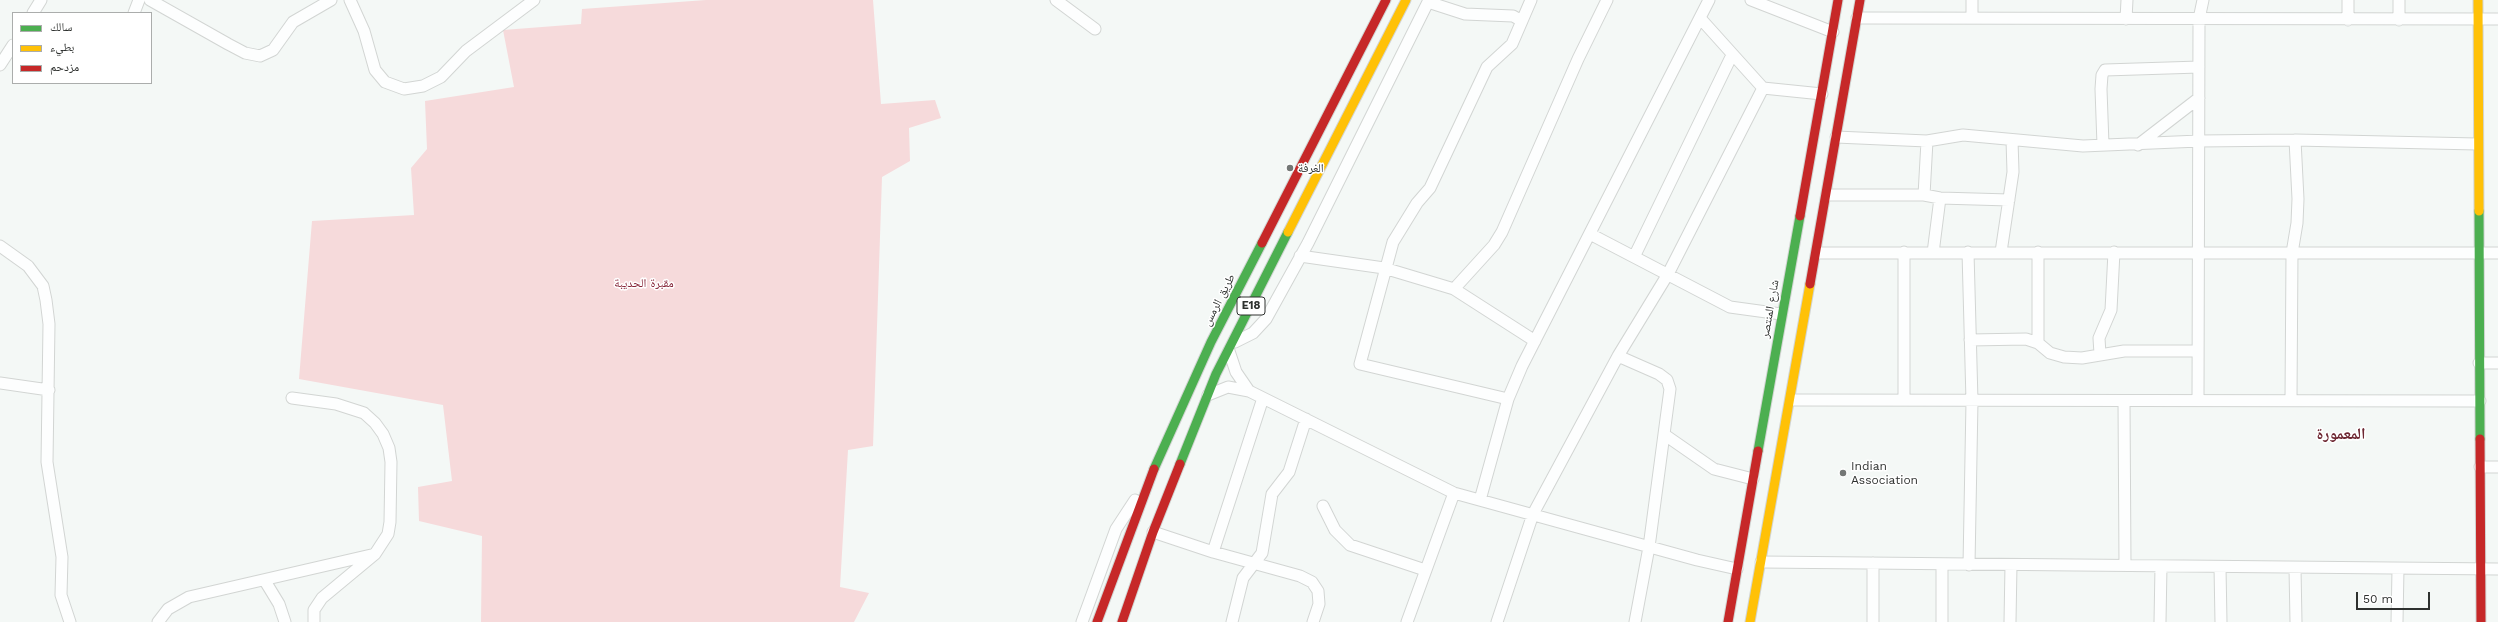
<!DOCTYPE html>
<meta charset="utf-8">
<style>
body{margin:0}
#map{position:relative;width:2498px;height:622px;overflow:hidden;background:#f4f8f6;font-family:"Work Sans","Noto Naskh Arabic",sans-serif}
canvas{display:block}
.legend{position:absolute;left:12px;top:12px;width:140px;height:72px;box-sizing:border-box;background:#fff;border:1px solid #abadac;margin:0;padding:5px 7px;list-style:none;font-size:12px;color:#2e312f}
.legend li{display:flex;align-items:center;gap:8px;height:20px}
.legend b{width:20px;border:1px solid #abadac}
.scale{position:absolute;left:2356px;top:592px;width:74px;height:18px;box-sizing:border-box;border:2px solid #2e312f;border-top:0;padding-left:5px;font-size:12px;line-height:14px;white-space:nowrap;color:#2e312f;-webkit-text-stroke:3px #fff;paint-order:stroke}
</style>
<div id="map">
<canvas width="2498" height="622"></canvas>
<ul class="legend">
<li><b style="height:5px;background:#4caf50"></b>سالك</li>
<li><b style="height:5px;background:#ffc107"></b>بطيء</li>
<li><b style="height:5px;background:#c62828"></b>مزدحم</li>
</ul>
<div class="scale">50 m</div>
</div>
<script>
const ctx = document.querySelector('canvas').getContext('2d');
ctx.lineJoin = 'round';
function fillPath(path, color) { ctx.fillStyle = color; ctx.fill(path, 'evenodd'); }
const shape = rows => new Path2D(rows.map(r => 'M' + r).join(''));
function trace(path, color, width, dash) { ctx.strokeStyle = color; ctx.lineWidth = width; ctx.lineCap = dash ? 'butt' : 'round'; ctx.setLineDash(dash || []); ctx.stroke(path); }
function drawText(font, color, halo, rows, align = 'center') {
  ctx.font = font + ' "Work Sans","Noto Naskh Arabic",sans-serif'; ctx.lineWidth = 3; ctx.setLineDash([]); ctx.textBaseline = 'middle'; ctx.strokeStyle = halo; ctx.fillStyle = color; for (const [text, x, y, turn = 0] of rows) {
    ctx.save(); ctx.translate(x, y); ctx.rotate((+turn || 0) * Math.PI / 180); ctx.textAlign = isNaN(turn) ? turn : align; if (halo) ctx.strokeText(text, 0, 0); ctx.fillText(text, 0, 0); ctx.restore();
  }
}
fillPath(shape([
 [706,0,873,0,881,104,935,100,941,118,909,128,910,161,882,177,873,446,848,450,840,587,869,593,854,622,481,622,482,536,419,521,418,487,452,481,443,405,299,379,312,221,414,215,411,168,427,149,425,101,514,87,503,30,581,24,582,9]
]), '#f6dadb');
const street = shape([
 [150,0,228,44,245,53,260,56,273,50,293,22,331,0],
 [350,0,364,31,375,70,385,82,404,89,423,86,441,77,466,51,534,0],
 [1056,0,1095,29],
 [1751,0,1833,32],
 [2348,0,2348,20],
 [1428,2,1465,14,1513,16,1522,21],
 [33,13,41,0],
 [134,13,139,0],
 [1700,18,1763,88,1822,94],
 [1857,18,2498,19],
 [1972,18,1972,0],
 [2126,19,2127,0],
 [2399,20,2399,0],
 [0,65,13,45],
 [1836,137,1927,141,1963,135,2083,146,2199,141,2295,140,2477,144],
 [2103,145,2101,89,2102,75,2105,70,2199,67],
 [2138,145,2199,98],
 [1827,195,1924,195,1940,198,2009,200],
 [1924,195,1927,141],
 [1590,234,1730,307,1781,314],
 [0,246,28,266,43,286,46,300,49,324,47,462,62,557,61,595,70,622],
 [1904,252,1904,399],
 [1968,252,1972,401,1969,565],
 [2001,252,2013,172,2012,140],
 [2038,252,2038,343],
 [1817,253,2498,253],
 [1933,253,1940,198],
 [1300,256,1384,268,1454,289,1535,341],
 [1634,257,1732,55],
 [1454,289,1494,245,1502,232,1578,59,1607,0],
 [1970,340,2026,339,2038,343,2050,353,2064,357,2082,358,2124,351,2198,351],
 [1235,342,1253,333,1266,319,1308,243,1429,0],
 [1229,351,1236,372,1249,391],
 [2100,354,2099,338,2111,310,2114,252],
 [1618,356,1659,374,1667,380,1670,389,1649,547,1635,622],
 [2479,363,2498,363],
 [0,383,49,390],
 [1208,395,1228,387,1249,391,1454,493,1697,560,1737,569],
 [292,398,336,404,364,413,375,423,383,434,389,448,391,462,390,522,388,534,375,554,322,598,314,610,314,622],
 [1508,399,1360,364,1393,242,1417,203,1430,188,1487,67,1512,44,1531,0],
 [2291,399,2292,253,2297,223,2298,199,2295,140],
 [1791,400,2480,401],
 [2198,400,2199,19,2203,0],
 [2124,401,2125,565],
 [1665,435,1714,469,1753,479],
 [2480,467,2498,467],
 [1480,500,1508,399,1522,366,1709,0],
 [1323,506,1335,530,1350,545,1425,570],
 [1153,532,1213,552,1300,576,1312,582,1318,591,1319,604,1313,622],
 [1213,552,1263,398],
 [1761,562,2498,569],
 [1942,564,1942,622],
 [2220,567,2221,622],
 [2295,568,2296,622],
 [265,581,279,604,285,622],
 [158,622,168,609,189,597,371,555],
 [1082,622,1116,529,1135,500],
 [1232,622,1243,578,1262,553,1272,494,1289,472,1306,419],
 [1407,622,1454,493],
 [1497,622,1533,514,1618,356,1668,274,1763,88],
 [1873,622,1873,563],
 [2010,622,2011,565],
 [2160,622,2161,566],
 [2397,622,2398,569]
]);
const fast = shape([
 [2479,211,2480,439],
 [1758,451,1800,216],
 [1180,464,1216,374,1288,232],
 [1154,469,1211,342,1262,243]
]);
const slow = shape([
 [2478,0,2479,211],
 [1288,232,1406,0],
 [1750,622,1810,284]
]);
const jam = shape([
 [1800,216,1838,0],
 [1262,243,1386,0],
 [1810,284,1860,0],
 [2480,439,2481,622],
 [1097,622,1154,469],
 [1122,622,1153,532,1180,464],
 [1728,622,1758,451]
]);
trace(street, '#d2d5d3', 13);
trace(fast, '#d2d5d3', 11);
trace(slow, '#d2d5d3', 11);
trace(jam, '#d2d5d3', 11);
trace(street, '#fdfefe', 11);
trace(fast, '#4caf50', 9);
trace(slow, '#ffc107', 9);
trace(jam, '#c62828', 9);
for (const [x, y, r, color] of [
 [1290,168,4,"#737775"],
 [1843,473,4,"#737775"]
]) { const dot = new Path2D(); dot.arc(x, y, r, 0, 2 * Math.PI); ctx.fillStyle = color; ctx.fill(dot); trace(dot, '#fff', 1.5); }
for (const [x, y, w] of [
 [1251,306,28]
]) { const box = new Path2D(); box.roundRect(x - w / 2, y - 9, w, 18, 3); ctx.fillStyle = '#fff'; ctx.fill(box); trace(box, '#2e312f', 1); }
drawText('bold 11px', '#2e312f', null, [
 ["E18",1251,306]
]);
drawText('12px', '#2e312f', '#fff', [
 ["الغرفة",1298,168],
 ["Indian",1851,466],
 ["Association",1851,480]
], 'left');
drawText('12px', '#852437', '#fff', [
 ["مقبرة الحديبة",644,283]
]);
drawText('12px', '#2e312f', '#fff', [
 ["طريق الرمس",1219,300,-63],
 ["شارع المنتصر",1770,309,-80]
]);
drawText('bold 16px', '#6e2833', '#fff', [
 ["المعمورة",2341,434]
]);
</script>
